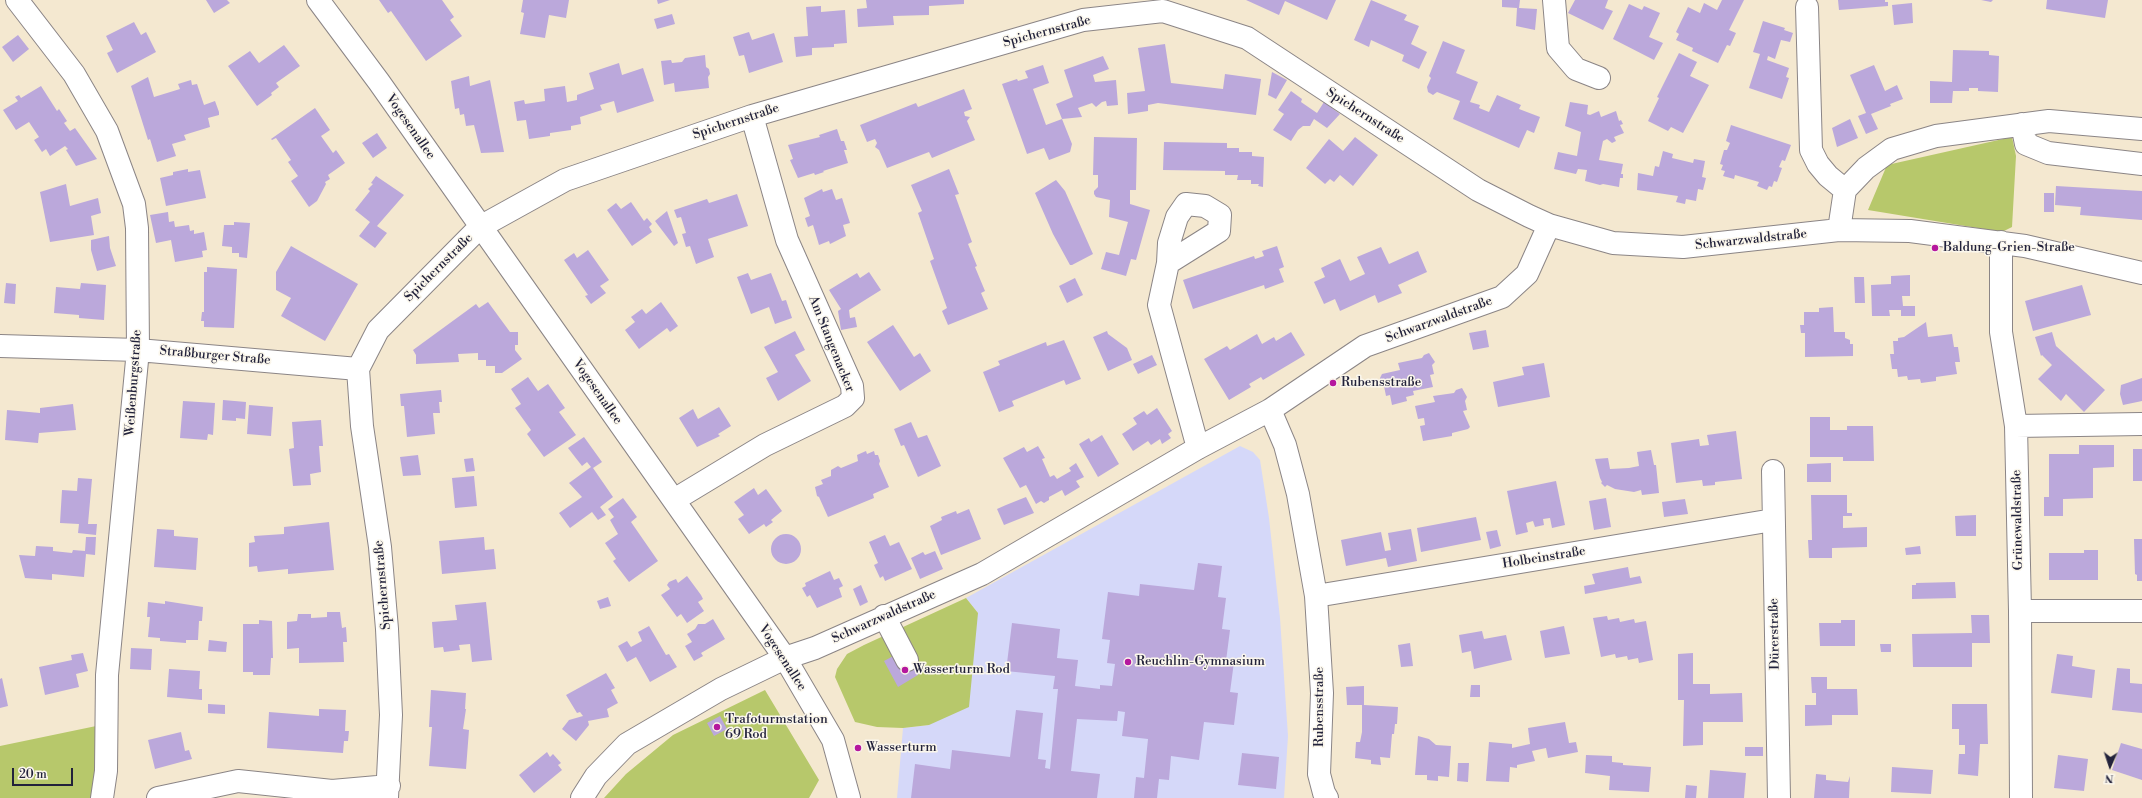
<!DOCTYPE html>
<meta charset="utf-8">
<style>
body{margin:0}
#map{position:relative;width:2142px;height:798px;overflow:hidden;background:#f4e8d0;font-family:"Libre Bodoni",serif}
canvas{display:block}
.north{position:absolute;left:2090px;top:746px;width:40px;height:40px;-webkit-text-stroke:3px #fbf7ec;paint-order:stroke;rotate:183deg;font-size:11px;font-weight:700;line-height:16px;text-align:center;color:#22223b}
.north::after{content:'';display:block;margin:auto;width:14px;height:18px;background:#22223b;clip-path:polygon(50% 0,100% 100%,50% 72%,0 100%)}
.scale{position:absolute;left:12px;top:768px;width:61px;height:18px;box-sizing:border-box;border:2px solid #22223b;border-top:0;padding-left:5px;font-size:12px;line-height:14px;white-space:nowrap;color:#22223b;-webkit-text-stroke:3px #fbf7ec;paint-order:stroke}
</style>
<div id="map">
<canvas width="2142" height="798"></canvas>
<div class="north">N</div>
<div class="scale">20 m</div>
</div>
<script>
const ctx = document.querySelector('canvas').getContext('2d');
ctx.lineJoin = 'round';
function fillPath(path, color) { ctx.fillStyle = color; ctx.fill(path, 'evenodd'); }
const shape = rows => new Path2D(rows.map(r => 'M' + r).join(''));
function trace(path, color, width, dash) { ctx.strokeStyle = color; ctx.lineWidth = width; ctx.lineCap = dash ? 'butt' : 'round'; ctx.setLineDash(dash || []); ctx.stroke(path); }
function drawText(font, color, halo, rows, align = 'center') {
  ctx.font = font + ' "Libre Bodoni",serif'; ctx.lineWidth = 3; ctx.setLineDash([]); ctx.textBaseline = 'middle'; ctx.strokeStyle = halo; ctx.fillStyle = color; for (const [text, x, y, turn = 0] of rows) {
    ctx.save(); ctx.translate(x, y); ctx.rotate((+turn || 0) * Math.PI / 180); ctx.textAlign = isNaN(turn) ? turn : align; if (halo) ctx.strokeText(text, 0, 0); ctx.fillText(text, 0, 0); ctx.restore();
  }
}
fillPath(shape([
 [1240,446,1253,452,1260,460,1269,518,1280,618,1288,736,1284,798,897,798,903,728,929,725,978,613,966,598]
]), '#d5d8f9');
fillPath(shape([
 [2012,137,2016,156,2012,227,2002,232,1868,210,1887,165],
 [966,598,978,613,969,707,929,725,903,728,877,727,855,722,835,677,837,669,847,654,864,645],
 [765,690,819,780,809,798,604,798,626,774,673,735],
 [101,725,97,798,0,798,0,746]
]), '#b7c86b');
fillPath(shape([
 [206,0,227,0,230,3,214,13],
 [379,0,442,0,454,17,450,20,462,36,426,61,391,11,388,13],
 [523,0,569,0,566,18,549,15,545,38,520,34,524,13,521,12],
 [657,0,670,0,658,4],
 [866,0,964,0,964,4,929,6,929,15,893,16,894,25,858,27,857,9,867,8],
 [1246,0,1336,0,1327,20,1285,1,1279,15],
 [1371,0,1407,15,1404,20,1419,26,1411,44,1427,52,1419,69,1402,61,1404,55,1371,40,1369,47,1354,40],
 [1502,0,1520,0,1519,8,1537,9,1535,30,1516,26,1517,8,1502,7],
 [1575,0,1608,0,1605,8,1613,11,1603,30,1568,13],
 [1722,0,1744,0,1729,30,1736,33,1730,46,1727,45,1718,63,1692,51,1693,48,1676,40,1679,34,1676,32,1688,7,1700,13,1704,3,1717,10],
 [1838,0,1885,0,1885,2,1888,2,1888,6,1839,10],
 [1981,0,1993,0,1991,2],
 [2047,0,2108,0,2105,18,2046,9],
 [1912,3,1913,23,1894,25,1892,5],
 [1629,4,1642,10,1644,6,1660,13,1649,37,1663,43,1654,60,1613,39],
 [821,6,821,12,845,10,847,43,834,44,834,47,812,48,812,55,796,57,794,37,808,36,806,7],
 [672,14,675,24,657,29,654,19],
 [1763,21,1785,28,1784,30,1793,33,1790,42,1781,40,1775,59,1768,56,1767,60,1789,68,1786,77,1789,78,1782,99,1749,88,1760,54,1753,52],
 [134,22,141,35,146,32,156,52,117,73,107,53,113,50,106,36],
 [749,32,752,40,774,33,783,62,749,73,744,55,739,56,733,37],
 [18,35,29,49,13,62,2,47],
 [1443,41,1465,50,1456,73,1478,82,1470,102,1480,105,1479,108,1489,112,1497,95,1521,105,1519,109,1540,117,1534,133,1527,130,1519,148,1453,119,1460,101,1437,92,1433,95,1428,92,1427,87,1431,78,1429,76],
 [1165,44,1171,83,1223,89,1225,74,1261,79,1256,115,1158,103,1148,105,1148,111,1128,114,1127,93,1145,91,1138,48],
 [284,45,300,66,276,83,279,87,271,93,272,95,257,106,228,66,250,51,259,63],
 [1953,50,1989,51,1989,55,1999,56,1998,92,1978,91,1978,88,1969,88,1969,91,1953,91,1952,103,1930,103,1930,81,1952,82],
 [1679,53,1697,62,1690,76,1709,85,1683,133,1671,127,1668,131,1648,121,1659,98,1657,97],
 [705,55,706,67,709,69,710,74,708,77,709,88,675,92,674,83,664,85,661,61,671,60,672,63,682,62,685,58],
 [1103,56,1109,69,1093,75,1095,82,1116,80,1118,105,1107,106,1106,101,1102,102,1096,107,1092,103,1078,108,1082,117,1062,119,1072,144,1070,152,1049,160,1044,148,1027,154,1002,84,1017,79,1018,81,1028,78,1025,71,1043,65,1049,83,1033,89,1046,125,1062,119,1056,104,1073,97,1064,70],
 [619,63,622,75,643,68,654,101,617,113,614,101,600,105,602,110,580,117,581,124,571,126,571,130,550,133,550,136,529,139,526,120,517,121,514,102,524,100,525,104,545,101,544,89,565,86,567,102,577,100,577,95,594,89,589,73],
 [1874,65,1885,91,1897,85,1903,99,1890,104,1891,106,1871,114,1878,129,1866,134,1858,116,1866,113,1850,75],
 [1272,72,1287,80,1276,99,1268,95],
 [469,76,470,86,490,80,504,152,481,153,474,125,466,126,464,114,460,115,459,108,455,109,451,81],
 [148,77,154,97,180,89,178,84,191,80,192,85,197,84,204,105,215,101,219,112,219,115,208,118,210,127,184,135,186,140,172,144,176,156,157,162,150,139,148,140,131,86],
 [41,86,57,111,59,109,67,121,64,123,70,131,75,128,97,159,76,166,66,150,68,149,65,146,50,156,46,149,42,152,34,140,39,137,29,122,16,130,3,110,18,101,15,97,19,95,21,98],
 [964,89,972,109,964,112,965,116,970,117,967,121,975,140,932,158,929,152,887,168,879,150,875,147,877,143,875,139,867,142,860,125,916,103,918,107],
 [1291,91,1302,99,1301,102,1317,113,1324,102,1340,114,1327,128,1314,119,1310,126,1303,126,1298,130,1291,141,1273,130,1284,114,1278,110],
 [1570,102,1588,105,1587,114,1590,115,1599,111,1601,117,1616,111,1619,121,1621,120,1623,124,1620,125,1624,133,1614,137,1616,141,1612,143,1607,139,1603,141,1599,160,1623,164,1621,174,1623,174,1623,178,1620,178,1619,187,1603,184,1600,185,1585,181,1587,170,1578,169,1576,174,1554,169,1558,152,1577,156,1581,132,1565,126],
 [315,108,330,130,321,136,333,153,336,150,345,163,328,175,330,179,325,182,326,184,317,201,309,207,291,181,298,176,288,162,291,160,276,138,272,140,271,139],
 [1850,119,1858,138,1837,147,1832,128],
 [1731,125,1791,145,1785,161,1782,160,1779,167,1782,168,1777,182,1774,181,1772,187,1769,186,1767,190,1757,186,1759,182,1735,175,1734,179,1723,176,1725,171,1721,170,1723,165,1720,164,1724,150,1727,150,1730,143,1726,141],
 [837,129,841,141,844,141,847,150,844,150,848,163,823,171,824,172,815,175,814,173,798,178,790,160,793,159,788,145,820,137,819,135],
 [377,133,387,148,373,158,362,143],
 [1094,137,1137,138,1136,190,1130,190,1130,204,1150,210,1136,260,1131,259,1126,276,1101,269,1106,252,1119,255,1128,222,1109,217,1110,200,1096,197,1094,194,1094,191,1098,187,1098,175,1093,175],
 [1355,137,1378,155,1353,186,1340,175,1334,182,1330,179,1325,184,1306,168,1329,139,1343,151],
 [1164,142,1227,143,1227,148,1239,148,1239,152,1252,152,1252,156,1264,157,1263,187,1258,186,1259,184,1251,184,1251,180,1237,180,1238,175,1225,175,1225,171,1163,170],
 [1663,151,1673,154,1672,158,1693,163,1694,159,1705,161,1702,177,1706,178,1703,190,1698,189,1696,201,1686,199,1685,204,1676,202,1678,196,1637,190,1638,173,1653,176,1655,166,1659,167],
 [188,169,188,172,200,170,206,198,166,206,160,178,173,175,173,172],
 [949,169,959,194,955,195,972,242,968,244,977,266,975,267,985,291,981,293,988,309,948,325,942,311,947,308,930,261,934,259,918,213,922,211,911,185],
 [376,176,404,195,377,226,387,233,375,248,359,236,370,222,355,210,370,191,368,189,373,184,371,183],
 [1056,180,1065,191,1093,254,1072,265,1070,265,1053,234,1035,193],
 [66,184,70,206,98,198,101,213,91,216,94,235,50,242,40,192],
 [2056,186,2142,191,2142,220,2080,215,2081,207,2055,205],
 [822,189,823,192,832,189,836,200,842,198,850,223,843,225,846,236,830,244,829,241,819,245,813,225,808,227,805,218,810,216,804,198],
 [2044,193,2054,193,2054,212,2044,212],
 [737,194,748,226,708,239,714,257,696,264,690,246,686,247,682,234,686,233,681,217,677,218,674,210,707,199,709,203],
 [631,202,644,221,647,218,652,224,649,227,652,232,632,246,607,210,616,203,621,209],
 [667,211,678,243,674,246,655,221],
 [168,212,169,222,174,221,175,227,189,225,190,231,194,230,194,234,204,232,207,250,202,251,203,257,175,262,171,240,156,243,150,215],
 [234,222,250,223,247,258,239,257,239,253,232,253,232,247,222,246,224,225,234,225],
 [109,236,110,248,116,266,97,271,91,250,91,240],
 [291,246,358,284,325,341,281,316,291,298,276,290,276,272],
 [1277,246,1284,267,1279,269,1284,282,1265,289,1264,285,1193,309,1183,280,1254,256,1255,259,1264,256,1262,251],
 [1381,247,1389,264,1418,251,1427,272,1398,285,1402,293,1378,303,1375,295,1340,311,1335,299,1324,304,1314,282,1325,277,1321,268,1340,259,1350,281,1365,274,1357,257],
 [588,250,609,280,600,286,606,293,591,304,585,296,588,295,564,260,574,253,577,258],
 [207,267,237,269,234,328,204,327,204,321,201,321,202,312,204,312,204,272,207,272],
 [869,272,881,290,849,310,850,318,855,317,857,327,841,330,838,311,841,309,829,290,857,273,860,278],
 [748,273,751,280,771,273,782,301,786,300,792,318,775,324,769,307,751,314,737,277],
 [1910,275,1910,296,1902,296,1903,306,1915,306,1915,316,1901,316,1901,310,1889,310,1890,316,1872,316,1871,285,1891,284,1891,276],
 [1854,277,1864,277,1865,303,1855,303],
 [1075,278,1083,295,1067,303,1059,286],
 [6,283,16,284,15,304,4,303],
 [81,283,106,285,104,320,79,318,79,315,54,313,56,287,80,289],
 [2082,285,2091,315,2033,331,2025,301],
 [488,302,510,332,518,332,518,345,515,345,515,350,522,359,502,373,495,373,495,366,486,366,486,360,478,360,478,353,458,354,459,362,416,364,416,355,413,350,476,304,479,308],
 [661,302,678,326,670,332,667,328,639,349,625,330,635,322,631,317,642,309,646,314],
 [1833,307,1834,332,1845,332,1845,338,1850,340,1850,344,1853,344,1853,356,1805,357,1805,333,1801,333,1800,325,1804,325,1804,312,1819,312,1819,308],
 [1926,322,1928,337,1952,334,1954,347,1958,347,1960,362,1955,362,1957,374,1936,377,1936,381,1921,383,1920,379,1908,380,1907,376,1898,377,1897,369,1892,369,1890,354,1894,354,1893,341,1898,341,1898,338,1904,337],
 [893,325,914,357,920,353,931,371,900,391,867,342],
 [1486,330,1489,347,1473,350,1469,333],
 [795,331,805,350,795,355,811,381,778,401,766,378,778,372,764,347],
 [1107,331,1108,334,1127,348,1132,360,1108,371,1093,337],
 [1291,332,1305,355,1263,380,1261,377,1249,384,1251,387,1229,400,1204,359,1227,346,1230,350,1257,334,1262,344,1274,337,1276,341],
 [2052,332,2056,346,2105,390,2084,412,2066,394,2061,401,2038,379,2052,365,2042,355,2041,356,2035,337],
 [1064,340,1081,379,1066,385,1064,380,1012,401,1014,406,999,412,983,372,1000,365,998,361,1046,342,1047,346],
 [1429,353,1435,362,1432,365,1434,374,1430,375,1433,387,1413,391,1414,395,1406,397,1407,401,1392,405,1390,395,1386,396,1384,386,1381,384,1380,378,1382,374,1400,370,1398,363,1422,358,1424,355],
 [1152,355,1157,365,1138,374,1133,364],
 [1544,363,1550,397,1498,407,1493,382,1524,375,1522,367],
 [528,377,538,391,548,384,565,408,559,412,576,435,544,457,527,434,531,430,515,408,521,404,511,389],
 [2142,378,2142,401,2123,405,2120,394,2121,385],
 [1462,388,1467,397,1465,401,1467,410,1463,411,1470,427,1468,429,1452,433,1452,436,1423,441,1420,426,1425,425,1424,418,1418,419,1415,406,1435,402,1433,396,1454,393,1456,390],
 [441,390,442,402,439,402,440,413,433,413,435,434,407,437,404,406,401,406,400,394],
 [223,400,246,402,245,419,236,418,236,421,222,420],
 [183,401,215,403,213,435,208,434,207,440,180,438],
 [73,404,76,430,39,433,38,443,5,440,7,410,40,413,40,408],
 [249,405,273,407,271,436,247,434],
 [719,407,731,426,718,434,720,436,697,447,679,418,693,409,698,419],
 [1157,408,1172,431,1168,434,1171,438,1162,444,1160,439,1151,445,1148,441,1133,451,1122,434,1137,424,1133,418,1144,411,1147,415],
 [1810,417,1830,417,1830,430,1847,430,1847,426,1873,426,1874,461,1843,461,1843,457,1810,457],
 [321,420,323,446,319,446,321,472,310,474,311,485,293,486,289,449,294,448,292,422],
 [911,422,918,438,927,435,941,466,918,477,904,445,901,446,894,429],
 [1736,431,1742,479,1715,482,1715,485,1703,486,1702,480,1676,483,1671,443,1699,439,1700,446,1709,445,1707,435],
 [1102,435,1119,464,1098,477,1079,444,1089,438,1091,442],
 [584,437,602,462,593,468,613,497,600,507,606,515,598,520,592,512,570,528,559,513,582,497,569,483,591,467,587,462,582,466,568,448],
 [2079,445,2114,445,2114,467,2093,468,2093,498,2063,499,2063,516,2044,516,2044,497,2049,497,2049,454,2079,454],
 [1038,446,1045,458,1042,459,1050,477,1054,475,1057,479,1071,471,1069,468,1076,463,1084,477,1076,481,1080,487,1065,496,1062,490,1049,497,1049,500,1044,503,1041,501,1036,504,1026,485,1020,488,1003,458,1024,447,1027,452],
 [2133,449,2142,449,2142,481,2133,481],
 [1651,450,1654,465,1656,465,1659,493,1642,495,1641,490,1634,492,1615,489,1607,485,1605,487,1601,483,1602,482,1600,478,1595,459,1608,458,1610,469,1629,468,1639,466,1637,452],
 [866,451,867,454,874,451,875,455,878,455,880,461,879,464,889,487,873,494,874,498,828,517,819,497,817,496,815,487,823,484,821,480,831,476,831,470,838,466,841,468,858,461,857,455],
 [418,455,421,475,403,476,400,457],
 [473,458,475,471,466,472,464,459],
 [1831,463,1831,482,1807,482,1807,464],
 [474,476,477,506,455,508,452,478],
 [78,478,92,479,88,524,97,524,96,535,78,533,79,524,60,523,62,490,77,491],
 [1556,481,1565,525,1552,528,1550,518,1543,519,1544,525,1535,527,1533,521,1526,523,1528,532,1516,535,1507,491],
 [754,488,758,495,766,489,782,511,771,520,773,522,766,527,764,524,749,534,738,519,744,515,734,502],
 [1811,495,1847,495,1847,513,1852,513,1852,516,1843,516,1843,528,1867,527,1867,547,1832,548,1832,558,1809,558,1808,540,1812,540],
 [1026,497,1034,513,1004,525,997,509,1006,505,1010,514,1006,505],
 [623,498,637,517,631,522,658,561,629,582,613,561,616,559,605,543,618,534,610,520,614,517,608,509],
 [1606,498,1611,527,1594,530,1589,501],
 [1685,499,1688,514,1664,517,1662,502],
 [969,509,981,539,941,555,930,526,942,520,941,517,956,511,957,514],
 [1976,515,1976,536,1956,536,1955,516],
 [1476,517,1481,540,1421,552,1417,528],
 [329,522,334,570,288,574,288,569,258,572,257,566,249,567,249,543,255,542,254,536,284,534,284,527],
 [157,529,174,530,174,536,198,538,196,570,154,567],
 [1411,529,1417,561,1388,567,1386,558,1346,566,1341,540,1381,532,1385,551,1391,550,1388,533],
 [1497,530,1501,546,1490,549,1486,532],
 '771 549a15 15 0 1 1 30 0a15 15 0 1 1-30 0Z',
 [885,535,890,546,899,542,912,569,885,581,883,576,880,578,874,565,878,563,869,542],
 [86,537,96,537,95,555,86,554,84,577,52,574,52,580,25,578,19,555,35,556,36,546,53,547,53,551,72,553,73,550,85,551],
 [484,537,485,550,494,549,496,569,442,574,439,541],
 [2134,539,2142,539,2142,581,2137,581,2137,575,2135,574],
 [1920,546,1921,554,1906,555,1905,548],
 [2084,550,2098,550,2098,580,2049,580,2049,553,2084,553],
 [935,551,943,569,920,579,911,558,923,552,925,555],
 [1198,563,1222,566,1218,597,1226,598,1222,629,1230,630,1226,661,1234,662,1230,692,1238,693,1234,725,1204,722,1199,760,1171,756,1169,780,1159,779,1157,798,1134,798,1136,777,1144,778,1148,739,1122,736,1125,712,1118,711,1117,721,1077,719,1071,771,1100,774,1097,798,911,798,915,764,950,769,952,750,1010,757,1016,710,1043,713,1038,759,1046,760,1045,768,1050,769,1058,689,1053,689,1055,676,1006,671,1012,623,1060,629,1057,658,1078,660,1075,686,1100,689,1100,685,1112,686,1115,664,1107,663,1110,640,1102,639,1108,592,1139,596,1140,584,1194,590],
 [1628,567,1630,578,1640,576,1642,583,1585,594,1584,586,1595,584,1592,574],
 [830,571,834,580,839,578,843,586,839,588,842,597,817,608,810,595,807,597,802,588,806,586,805,583],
 [687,576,701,595,703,599,698,602,704,611,687,623,681,614,677,617,661,595,670,589,667,585,669,582,676,579,678,583],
 [1955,582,1956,598,1912,599,1912,585,1916,585,1916,583],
 [861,585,868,602,860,606,853,589],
 [608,597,611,606,600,609,597,601],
 [165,601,203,607,202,621,199,621,198,640,186,640,186,643,160,641,160,638,148,637,150,617,147,617,148,602,165,604],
 [486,602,492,660,472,662,470,644,459,645,460,650,444,652,443,647,434,648,432,622,457,620,455,605],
 [327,612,340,612,342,628,346,627,347,642,343,642,344,662,299,663,299,648,287,649,287,622,297,621,298,614,311,614,311,618,327,617],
 [1971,615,1989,615,1990,643,1972,643,1972,667,1913,667,1912,634,1972,633],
 [1607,616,1608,620,1619,618,1620,622,1634,619,1635,623,1646,621,1653,660,1639,663,1638,658,1628,660,1627,656,1616,658,1615,654,1601,657,1593,618],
 [713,619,725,639,701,653,703,656,694,661,685,646,692,642,687,634,695,629,698,624,705,624],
 [259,620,272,621,273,658,271,658,270,675,253,675,253,672,243,672,243,624,259,624],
 [1841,620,1855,620,1855,646,1820,646,1819,623,1841,623],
 [649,626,666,655,669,654,677,667,650,682,636,657,627,662,618,646,627,641,631,647,642,641,638,632],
 [1564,626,1570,654,1545,658,1540,631],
 [1482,631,1484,639,1506,635,1512,660,1474,669,1471,651,1462,653,1459,635],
 [209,640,227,642,226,652,208,651],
 [1410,643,1413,666,1401,667,1398,645],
 [1880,644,1891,644,1891,652,1881,652],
 [131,648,152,649,151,670,130,669],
 [83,653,88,671,76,674,79,687,45,695,39,667,72,660,71,655],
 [899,653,917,661,921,668,918,675,898,687,884,661],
 [1693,653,1693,684,1710,684,1710,694,1742,693,1743,722,1703,722,1703,745,1683,746,1684,700,1678,700,1678,654],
 [2057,654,2073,656,2072,666,2095,670,2092,698,2051,693],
 [2117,668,2130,669,2130,683,2142,684,2142,713,2112,710],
 [169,669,200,671,199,689,202,689,202,700,167,697],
 [606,673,615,688,611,690,618,703,607,709,609,717,588,721,589,725,576,741,562,729,569,720,583,716,580,712,577,713,566,695],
 [1811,677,1827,677,1827,689,1857,689,1858,715,1832,715,1832,725,1805,726,1805,705,1816,705,1816,693,1812,693],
 [2,678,8,706,0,708,0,679],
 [1471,685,1480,685,1480,697,1470,697],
 [1364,686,1364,705,1398,707,1397,724,1395,724,1394,734,1392,734,1390,758,1380,757,1381,765,1371,764,1371,760,1355,758,1356,742,1360,742,1362,732,1362,705,1347,705,1346,687],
 [431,690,466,693,465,709,466,709,463,729,469,730,466,769,429,766,432,727,429,727],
 [208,704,225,705,225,714,208,713],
 [1952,704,1987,704,1988,744,1980,744,1978,776,1958,774,1959,754,1965,754,1965,745,1959,745,1959,729,1952,729],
 [319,709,346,710,345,731,349,731,348,741,344,741,343,753,267,748,269,712,319,716],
 [720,716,727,729,714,736,707,723],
 [1565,722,1569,743,1576,742,1578,752,1548,758,1546,748,1532,751,1535,761,1517,765,1517,768,1510,767,1509,782,1486,781,1489,742,1512,744,1512,748,1530,744,1528,728],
 [181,732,185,751,189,750,192,759,155,769,148,740],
 [1418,736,1429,739,1436,745,1451,746,1449,777,1438,776,1438,781,1427,780,1427,775,1415,775],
 [2121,743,2142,749,2142,780,2112,770],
 [1745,747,1763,747,1763,756,1745,756],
 [547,752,550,757,553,754,561,763,558,765,562,770,534,793,519,775],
 [1242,753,1279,757,1276,789,1238,785],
 [1586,755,1612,756,1612,762,1623,763,1623,765,1651,767,1649,792,1609,790,1610,776,1585,773],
 [2058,755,2088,759,2084,791,2054,788],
 [1458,763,1469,763,1468,782,1457,781],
 [1892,767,1933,770,1931,794,1891,792],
 [1710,770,1746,773,1744,798,1708,798],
 [1816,774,1826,775,1826,780,1848,782,1850,776,1849,798,1814,798],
 [1686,785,1697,786,1696,798,1685,798]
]), '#bba8db');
const minor = shape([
 [17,0,74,74,107,131,134,204,137,228,138,350,107,675,106,771,102,798],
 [318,0,379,82,785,658,833,740,849,798],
 [1554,0,1558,48,1576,69,1599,78],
 [1807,7,1811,150,1818,164,1828,176,1845,190],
 [2022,124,2026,144,2048,153,2142,164],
 [1839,230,1845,190,1866,168,1892,149,1936,136,2049,121,2142,129],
 [2001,242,2001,332,2016,426,2020,611,2021,798],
 [1168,263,1169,243,1177,217,1186,204,1205,206,1220,215,1219,231,1168,263,1159,305,1198,448],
 [0,346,138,350,358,369],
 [1270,410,1285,445,1298,494,1316,596,1322,693,1319,774,1324,793,1327,798],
 [2016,426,2142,424],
 [1773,471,1779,798],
 [674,500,765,445,845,406,853,398,852,386,787,240,752,116],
 [1316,596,1773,520],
 [2020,611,2142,611],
 [884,616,907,660],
 [158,798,238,781,332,791,389,786],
 [387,798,391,715,387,629,380,547,362,426,358,369,378,330,480,227,565,180,752,116,1083,20,1163,11,1247,38,1478,190,1529,216,1549,225,1613,243,1683,247,1839,230,1910,231,2025,246,2142,273],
 [582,798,596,776,627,744,721,689,785,658,815,648,982,574,1198,448,1270,410,1365,346,1502,297,1527,274,1549,225]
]);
trace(minor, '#8b8586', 24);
trace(minor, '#fff', 22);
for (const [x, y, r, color] of [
 [1935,248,4,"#b5179e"],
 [1333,383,4,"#b5179e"],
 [1128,662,4,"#b5179e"],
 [905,670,4,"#b5179e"],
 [717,727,4,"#b5179e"],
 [858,748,4,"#b5179e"]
]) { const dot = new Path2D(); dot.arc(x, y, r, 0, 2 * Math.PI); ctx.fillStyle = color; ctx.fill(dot); trace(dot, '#fbf7ec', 1.5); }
drawText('13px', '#22223b', '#fbf7ec', [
 ["Spichernstraße",1047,32,-15],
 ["Spichernstraße",1365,116,33],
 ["Spichernstraße",736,122,-18],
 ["Vogesenallee",410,127,55],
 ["Schwarzwaldstraße",1751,240,-6],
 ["Spichernstraße",439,268,-45],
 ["Schwarzwaldstraße",1439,320,-20],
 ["Am Stangenacker",831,344,68],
 ["Straßburger Straße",215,356,5],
 ["Weißenburgstraße",134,383,-86],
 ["Vogesenallee",597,392,55],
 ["Grünewaldstraße",2018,520,-91],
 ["Holbeinstraße",1544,558,-9],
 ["Spichernstraße",383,585,-95],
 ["Schwarzwaldstraße",884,617,-24],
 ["Dürerstraße",1775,634,-91],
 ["Vogesenallee",782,658,57],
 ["Rubensstraße",1320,707,-90]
]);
drawText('13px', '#22223b', '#fbf7ec', [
 ["Baldung-Grien-Straße",1943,248],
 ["Rubensstraße",1341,383],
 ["Reuchlin-Gymnasium",1136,662],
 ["Wasserturm Rod",913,670],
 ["Trafoturmstation",725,720],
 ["69 Rod",725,735],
 ["Wasserturm",866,748]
], 'left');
</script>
